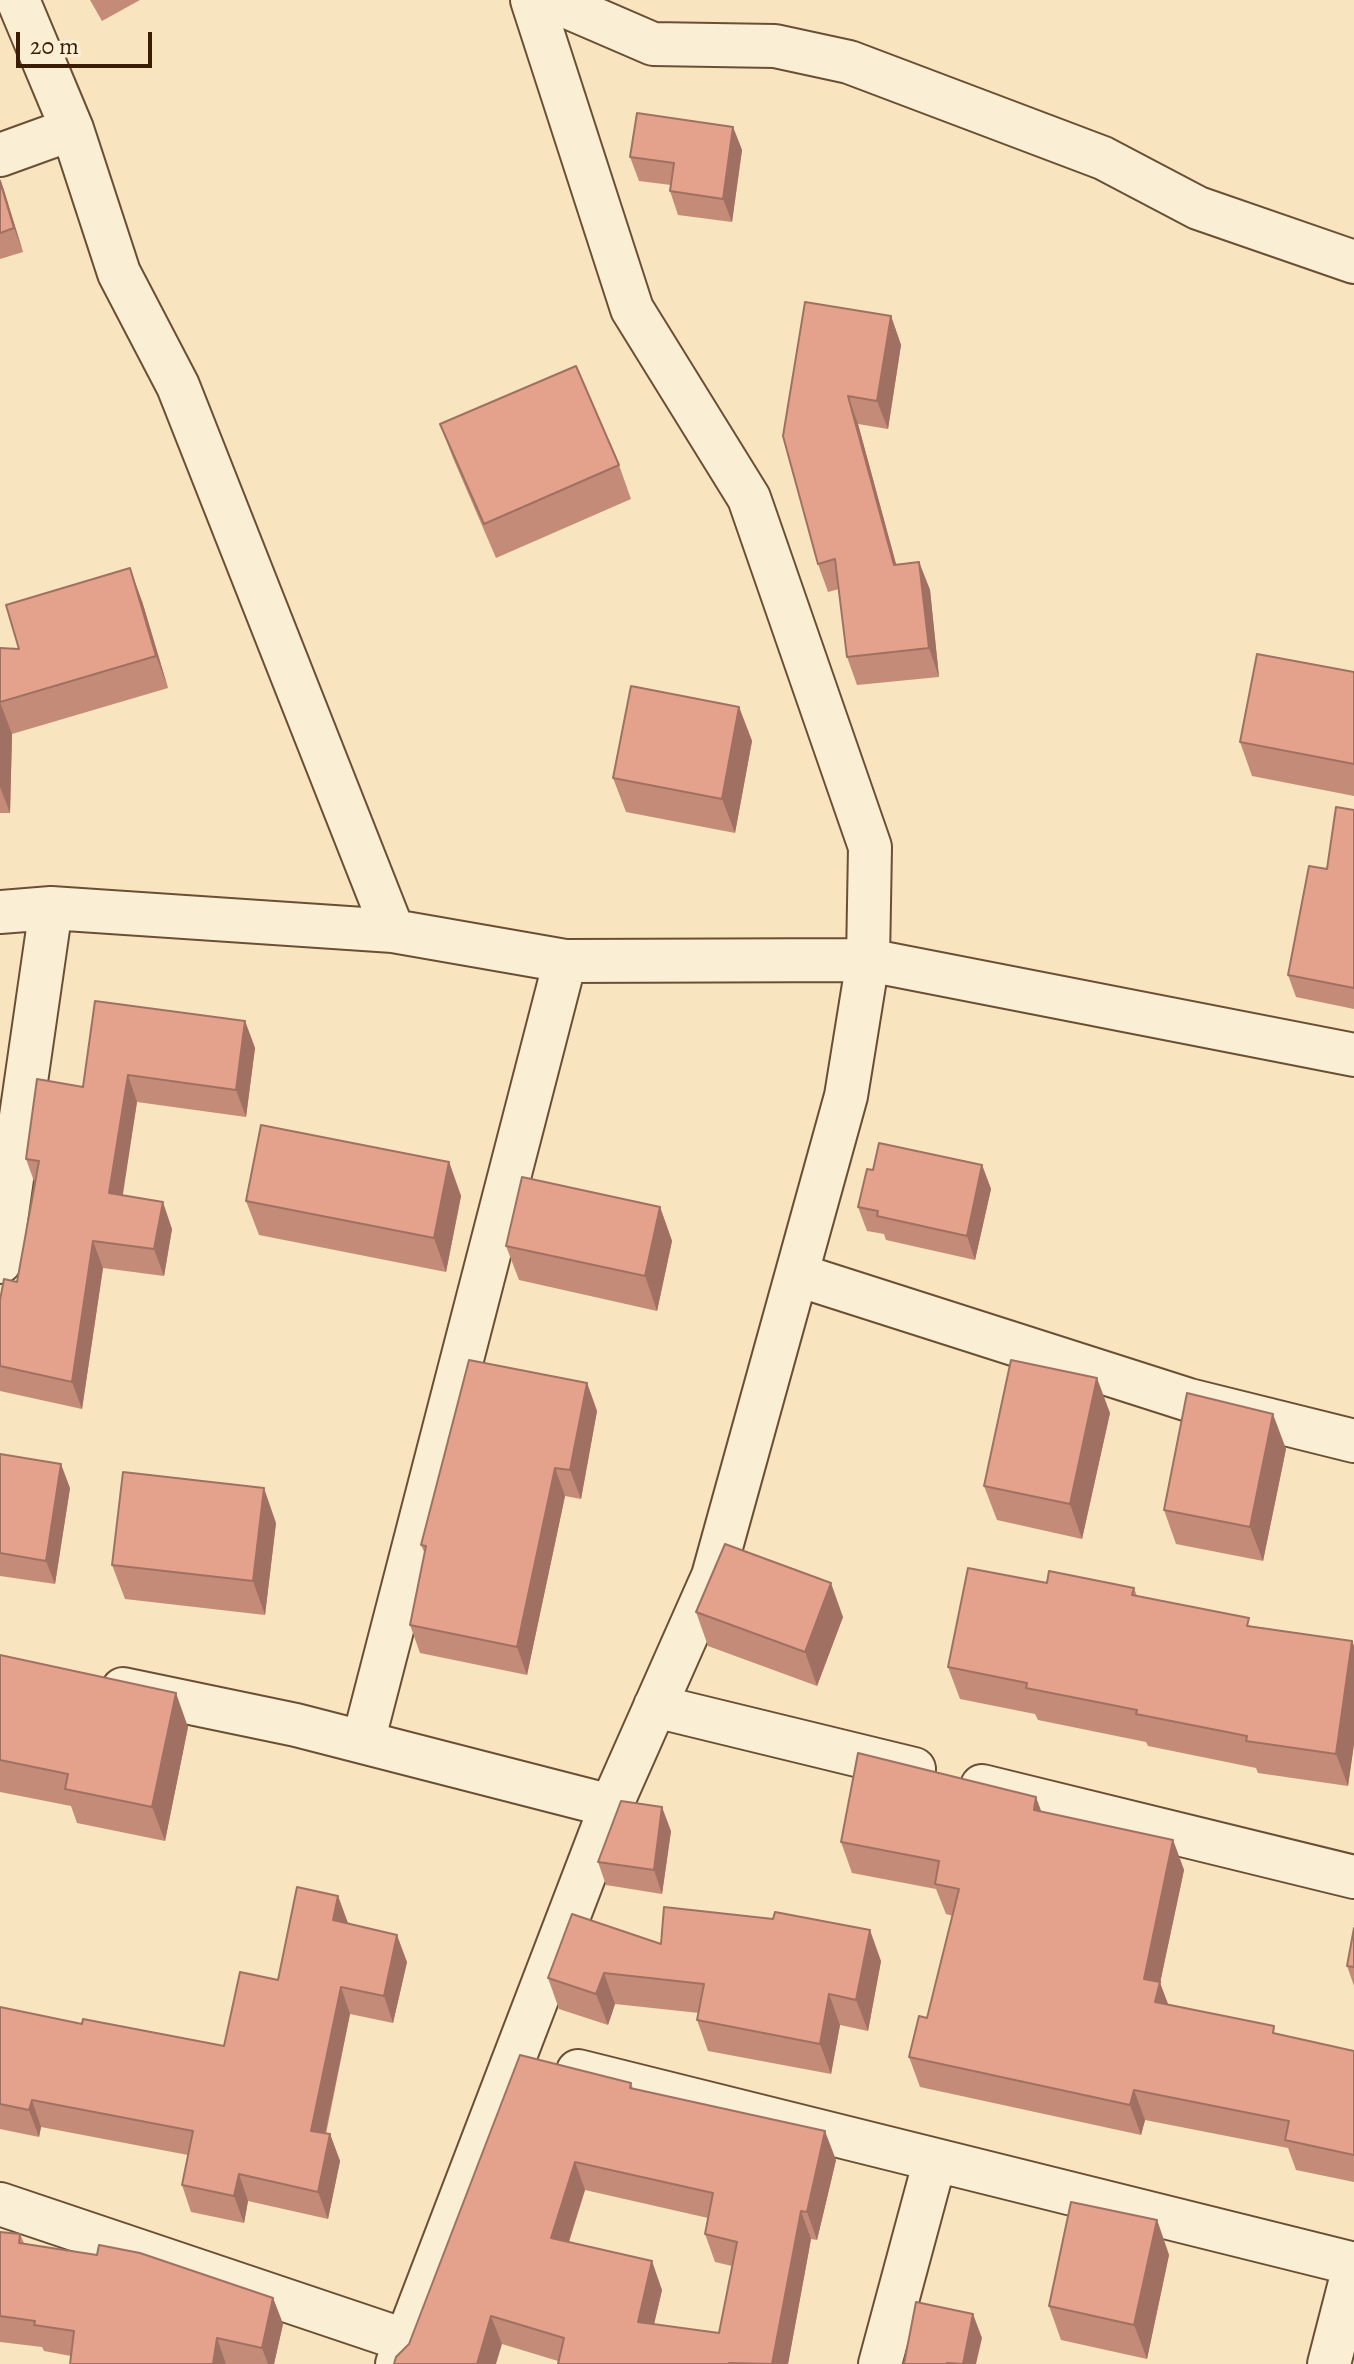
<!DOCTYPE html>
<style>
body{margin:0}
#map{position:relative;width:1354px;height:2364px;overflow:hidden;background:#f8e5bf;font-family:Alegreya,serif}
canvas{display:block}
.scale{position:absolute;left:16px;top:32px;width:136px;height:36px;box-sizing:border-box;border:4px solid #3b1d06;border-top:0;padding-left:10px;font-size:24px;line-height:28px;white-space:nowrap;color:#3b1d06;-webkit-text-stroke:6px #faeed5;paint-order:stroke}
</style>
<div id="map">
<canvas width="1354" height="2364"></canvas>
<div class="scale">20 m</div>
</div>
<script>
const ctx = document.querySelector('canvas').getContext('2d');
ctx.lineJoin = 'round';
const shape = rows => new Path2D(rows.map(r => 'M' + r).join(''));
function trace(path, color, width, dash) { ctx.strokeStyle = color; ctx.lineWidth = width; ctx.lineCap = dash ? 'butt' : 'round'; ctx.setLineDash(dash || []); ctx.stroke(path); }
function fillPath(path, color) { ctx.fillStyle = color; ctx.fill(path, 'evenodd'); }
const street = shape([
 [18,0,72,129,119,273,178,386,393,931],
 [551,0,653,44,775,46,849,62,1103,158,1198,208,1354,262],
 [0,155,72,129],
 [0,912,51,908,393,931,565,961,868,960,1354,1055],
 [0,1262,51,908],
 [798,1275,1189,1400,1354,1441],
 [123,1689,296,1725,611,1806],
 [655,1706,914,1769],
 [363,1742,565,961],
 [982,1786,1354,1877],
 [578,2071,1354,2264],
 [0,2204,404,2340],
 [397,2364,611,1806,713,1576,846,1096,868,960,870,847,749,498,632,309,532,0],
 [880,2364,935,2160],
 [1329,2364,1354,2267]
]);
trace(street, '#6a4f34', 46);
trace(street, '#faeed5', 42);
fillPath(shape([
 [90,0,140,0,102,21],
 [733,127,742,150,732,222,678,215,670,191,671,185,639,181,630,157],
 [0,179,23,252,0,259],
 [891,316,901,345,888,429,858,424,896,565,919,562,930,590,939,677,857,685,847,657,839,589,828,592,818,564,783,436],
 [440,424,619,465,631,499,496,558,453,458],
 [142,601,168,688,12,734,10,813,0,813,0,648,19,649],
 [1354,672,1354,796,1252,776,1240,742],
 [739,707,752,741,735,833,626,812,613,778],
 [1354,810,1354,1009,1296,997,1288,975,1327,869],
 [245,1021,255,1048,246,1117,137,1102,122,1195,172,1229,164,1276,103,1268,82,1409,0,1391,0,1300,17,1282,35,1184,26,1159,83,1087],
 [449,1162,461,1196,446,1272,259,1235,246,1201],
 [982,1165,991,1189,975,1260,886,1240,884,1234,867,1231,858,1207,873,1170],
 [660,1207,672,1241,657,1311,519,1280,506,1246],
 [587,1383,597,1411,581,1499,565,1496,527,1675,420,1653,410,1625,425,1554,421,1545],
 [1110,1413,1082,1539,997,1520,984,1486],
 [1286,1449,1263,1561,1176,1544,1164,1510],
 [0,1454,70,1488,55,1584,0,1576],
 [276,1523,265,1615,125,1599,112,1565],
 [1047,1583,1134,1588,1137,1596,1252,1626,1352,1641,1354,1646,1354,1744,1348,1786,1258,1773,1256,1768,1148,1746,1146,1742,1038,1720,1035,1714,960,1699,948,1667],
 [696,1612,843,1617,817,1686,708,1646],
 [0,1655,188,1727,165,1841,77,1823,71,1806,0,1792],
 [1042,1812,1173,1840,1184,1870,1160,1983,1168,2004,1278,2034,1354,2051,1354,2182,1296,2170,1288,2148,1145,2120,1141,2135,920,2087,909,2057,927,2018,953,1916,946,1914,936,1889,852,1873,841,1842],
 [671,1831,662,1894,606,1885,598,1862],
 [338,1896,348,1924,407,1962,393,2023,350,2014,326,2134,330,2134,340,2161,328,2219,248,2201,244,2223,191,2212,182,2185,188,2155,41,2127,39,2137,0,2129,0,2007,82,2024,224,2046,278,1980],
 [1354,1928,1354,1986,1347,1966],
 [661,1944,881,1961,868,2031,840,2025,831,2074,708,2051,697,2020,699,2013,615,2004,608,2025,559,2009,548,1978],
 [631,2083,633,2089,836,2160,817,2240,811,2239,788,2364,558,2364,558,2361,502,2344,409,2344],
 [585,2190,708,2218,705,2234,715,2262,732,2266,719,2333,654,2324,662,2290,569,2242],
 [1157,2220,1169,2255,1147,2359,1061,2340,1049,2306],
 [0,2232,20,2234,24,2243,273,2298,283,2324,274,2364,70,2364,71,2356,44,2351,42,2347,0,2342]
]), '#c48b78');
fillPath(shape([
 [733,127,742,150,732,222,723,199],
 [0,179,4,190,23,252,14,228],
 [891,316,901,345,888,429,877,401],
 [848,396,858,424,904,593,894,565],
 [919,562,930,590,939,677,929,648],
 [130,568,142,601,168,688,156,656],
 [0,702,12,734,10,813,0,787],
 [739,707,752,741,735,833,722,799],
 [245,1021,255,1048,246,1117,236,1090],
 [128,1075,137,1102,119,1220,109,1193],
 [449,1162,461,1196,446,1272,434,1238],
 [982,1165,991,1189,975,1260,967,1236],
 [163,1202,172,1229,164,1276,154,1249],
 [660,1207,672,1241,657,1311,645,1276],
 [93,1241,103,1268,82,1409,72,1382],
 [1097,1378,1110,1413,1082,1539,1070,1504],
 [587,1383,597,1411,581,1499,570,1470],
 [1273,1414,1286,1449,1263,1561,1250,1527],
 [61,1464,70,1488,55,1584,46,1561],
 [555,1468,565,1496,527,1675,517,1647],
 [264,1488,276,1523,265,1615,253,1581],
 [831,1583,843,1617,817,1686,805,1652],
 [1352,1641,1354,1646,1354,1744,1348,1786,1336,1754],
 [176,1693,188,1727,165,1841,152,1807],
 [1036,1797,1047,1827,1034,1810],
 [662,1807,671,1831,662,1894,654,1870],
 [1173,1840,1184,1870,1160,1983,1171,2012,1155,2009,1144,1979],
 [338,1896,348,1923,342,1947,333,1920],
 [870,1930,881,1961,868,2031,856,2000],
 [397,1935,407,1962,393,2023,384,1996],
 [604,1973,615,2004,608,2025,596,1994],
 [341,1987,350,2014,320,2158,311,2131],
 [829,1994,840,2025,831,2074,820,2044],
 [1134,2090,1145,2120,1141,2135,1130,2105],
 [32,2100,41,2127,39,2137,29,2110],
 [825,2131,836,2160,817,2240,807,2212],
 [330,2134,340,2161,328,2219,318,2192],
 [575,2162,585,2190,561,2266,551,2238],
 [239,2174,248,2201,244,2223,234,2196],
 [801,2211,811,2239,788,2364,772,2364],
 [1157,2220,1169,2255,1147,2359,1134,2325],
 [652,2261,662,2290,648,2350,638,2322],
 [273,2298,283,2324,274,2364,268,2364,262,2348],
 [973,2314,982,2338,976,2364,963,2364],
 [491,2316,502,2344,496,2364,477,2364],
 [217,2338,226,2364,213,2364]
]), '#a07162');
const building = shape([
 [637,113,733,127,723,199,670,191,674,163,630,157,637,113],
 [0,181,14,228,0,233,0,181],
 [805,302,891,316,877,401,848,396,894,565,919,562,929,648,847,657,835,559,818,564,783,436,805,302],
 [576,366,619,465,484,524,440,424,576,366],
 [130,568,156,656,0,702,0,648,19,649,6,605,130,568],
 [1257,654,1354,672,1354,764,1240,742,1257,654],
 [631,686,739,707,722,799,613,778,631,686],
 [1336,807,1354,810,1354,988,1288,975,1309,866,1327,869,1336,807],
 [95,1001,245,1021,236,1090,128,1075,109,1193,163,1202,154,1249,93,1241,72,1382,0,1366,0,1300,4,1279,17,1282,39,1161,26,1159,37,1079,83,1087,95,1001],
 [261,1125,449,1162,434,1238,246,1201,261,1125],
 [879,1143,982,1165,967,1236,877,1216,878,1211,858,1207,867,1169,873,1170,879,1143],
 [522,1177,660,1207,645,1276,506,1246,522,1177],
 [469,1360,587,1383,570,1470,555,1468,517,1647,410,1625,426,1546,421,1545,469,1360],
 [1011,1360,1097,1378,1070,1504,984,1486,1011,1360],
 [1187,1393,1273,1414,1250,1527,1164,1510,1187,1393],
 [0,1454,61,1464,46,1561,0,1553,0,1454],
 [123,1472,264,1488,253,1581,112,1565,123,1472],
 [725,1544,831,1583,805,1652,696,1612,725,1544],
 [968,1568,1047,1583,1049,1571,1134,1588,1132,1595,1249,1618,1247,1626,1352,1641,1336,1754,1246,1741,1247,1736,1136,1714,1137,1710,1026,1688,1027,1683,948,1667,968,1568],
 [0,1655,176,1693,152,1807,65,1789,68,1774,0,1760,0,1655],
 [858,1753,1036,1797,1034,1810,1173,1840,1144,1979,1160,1982,1155,2002,1274,2026,1273,2033,1354,2051,1354,2155,1285,2140,1289,2121,1134,2090,1130,2105,909,2057,919,2016,927,2018,959,1889,935,1884,939,1861,841,1842,858,1753],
 [621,1801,662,1807,654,1870,598,1862,621,1801],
 [297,1887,338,1896,333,1920,397,1935,384,1996,341,1987,311,2131,330,2134,318,2192,239,2174,234,2196,182,2185,193,2131,32,2100,29,2110,0,2104,0,2007,82,2024,83,2019,224,2046,240,1972,278,1980,297,1887],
 [664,1907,773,1919,775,1912,870,1930,856,2000,829,1994,820,2044,697,2020,704,1984,604,1973,596,1994,548,1978,572,1914,661,1944,664,1907],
 [1354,1928,1354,1967,1347,1966,1354,1928],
 [520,2055,631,2083,630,2088,825,2131,807,2212,801,2211,772,2364,729,2363,729,2364,558,2364,564,2338,491,2316,477,2364,394,2364,396,2357,409,2344,520,2055],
 [575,2162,713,2193,705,2234,737,2242,719,2333,638,2322,652,2261,551,2238,575,2162],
 [1071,2202,1157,2220,1134,2325,1049,2306,1071,2202],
 [0,2232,20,2234,19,2243,97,2255,99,2245,140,2253,273,2298,262,2348,217,2338,213,2364,70,2364,74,2331,34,2325,35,2321,0,2316,0,2232],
 [916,2302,973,2314,963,2364,947,2363,946,2364,904,2364,916,2302]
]);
fillPath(building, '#e4a28c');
trace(building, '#a07162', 2);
</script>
